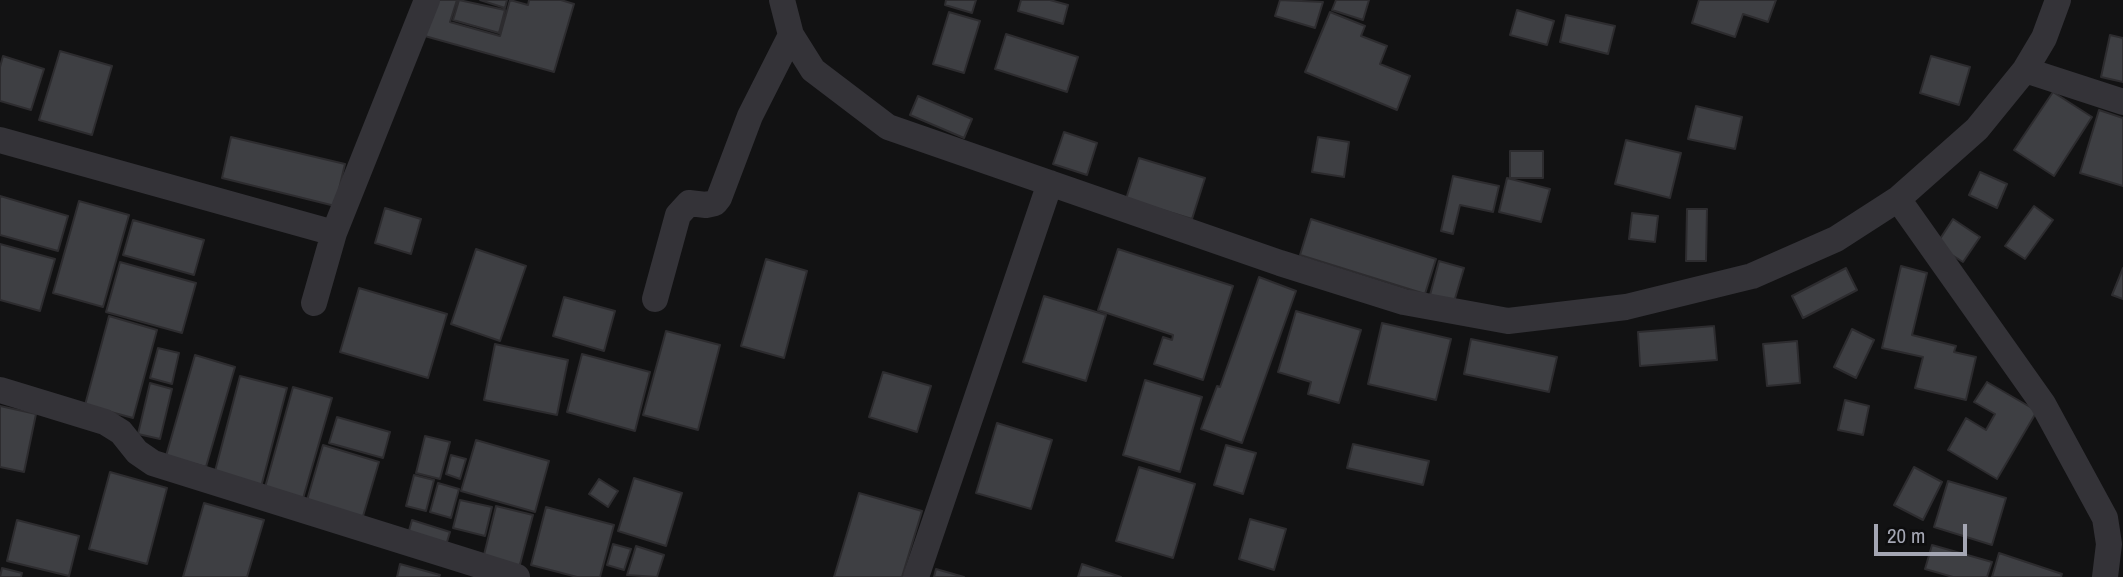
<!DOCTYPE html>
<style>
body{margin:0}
#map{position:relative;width:2123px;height:577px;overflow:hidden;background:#121213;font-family:"Archivo Narrow",sans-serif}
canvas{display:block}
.scale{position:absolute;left:1874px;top:524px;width:93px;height:32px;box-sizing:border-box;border:4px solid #a4a6b3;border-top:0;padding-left:9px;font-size:21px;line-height:24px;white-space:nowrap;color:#a4a6b3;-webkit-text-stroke:5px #0d0d0e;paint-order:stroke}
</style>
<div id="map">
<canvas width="2123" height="577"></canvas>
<div class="scale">20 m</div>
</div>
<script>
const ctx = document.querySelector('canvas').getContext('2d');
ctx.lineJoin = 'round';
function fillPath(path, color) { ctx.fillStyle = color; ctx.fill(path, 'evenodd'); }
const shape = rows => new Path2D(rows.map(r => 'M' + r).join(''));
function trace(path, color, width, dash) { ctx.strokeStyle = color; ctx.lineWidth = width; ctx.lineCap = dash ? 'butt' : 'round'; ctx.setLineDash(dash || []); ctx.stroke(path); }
const building = shape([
 [431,0,457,0,450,22,500,36,510,0,528,5,529,0,561,0,574,4,554,72,421,35,431,0],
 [459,0,505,10,499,33,453,20,459,0],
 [480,0,507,0,505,8,480,0],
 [946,0,976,0,972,13,945,5,946,0],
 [1021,0,1050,0,1068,5,1063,24,1018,11,1021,0],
 [1280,0,1323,2,1315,28,1275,16,1280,0],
 [1336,0,1369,0,1363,20,1332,10,1336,0],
 [1699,0,1776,0,1768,22,1743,14,1735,37,1692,23,1699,0],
 [1517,10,1554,21,1547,45,1510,35,1517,10],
 [949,12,980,21,964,73,933,64,949,12],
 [1330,12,1365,26,1361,36,1387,46,1380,64,1410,76,1397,110,1305,72,1330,12],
 [1566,15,1615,26,1608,54,1560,42,1566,15],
 [1006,34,1078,57,1067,92,995,69,1006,34],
 [2110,35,2123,38,2123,82,2101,77,2110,35],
 [60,51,112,66,92,135,39,120,60,51],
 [3,56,44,69,31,110,0,101,0,67,3,56],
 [1931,56,1970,67,1959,105,1920,93,1931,56],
 [2053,92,2092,117,2054,176,2014,150,2053,92],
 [918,96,972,119,964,138,910,115,918,96],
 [1696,106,1742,117,1735,149,1688,139,1696,106],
 [2099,110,2123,118,2123,186,2080,173,2099,110],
 [1064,132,1097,143,1087,175,1053,164,1064,132],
 [231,137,345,164,335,206,222,178,231,137],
 [1318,137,1349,142,1344,177,1312,172,1318,137],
 [1626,140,1681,153,1670,198,1615,184,1626,140],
 [1510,151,1543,151,1543,178,1510,178,1510,151],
 [1139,158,1205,178,1192,219,1126,199,1139,158],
 [1980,172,2007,184,1997,208,1969,195,1980,172],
 [1453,176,1499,186,1493,212,1460,205,1453,234,1441,231,1453,176],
 [1507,178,1550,189,1541,222,1499,212,1507,178],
 [0,196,68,216,58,251,0,235,0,196],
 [79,201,129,215,103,307,53,293,79,201],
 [2034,206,2053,220,2025,259,2005,246,2034,206],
 [385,208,421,219,411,254,375,243,385,208],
 [1687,209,1707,209,1706,261,1686,261,1687,209],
 [1632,213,1658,216,1655,242,1629,239,1632,213],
 [1311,219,1436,259,1425,294,1300,255,1311,219],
 [1953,219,1980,237,1963,262,1936,245,1953,219],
 [133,220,204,240,194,275,123,255,133,220],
 [0,244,55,259,40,311,0,300,0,244],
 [476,249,526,266,500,341,451,324,476,249],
 [1118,249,1233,286,1203,380,1154,364,1163,337,1172,340,1173,335,1098,310,1118,249],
 [766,259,807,271,784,358,741,346,766,259],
 [1439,261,1464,268,1454,302,1430,295,1439,261],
 [120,262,196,283,182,333,106,312,120,262],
 [1901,266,1927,273,1912,335,1956,346,1954,352,1976,357,1966,400,1915,388,1923,357,1882,348,1901,266],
 [1846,268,1857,290,1803,318,1792,296,1846,268],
 [2123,268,2123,299,2112,295,2123,268],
 [1259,277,1296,291,1242,443,1201,429,1217,386,1220,387,1259,277],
 [359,288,447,314,428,378,340,352,359,288],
 [1044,296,1106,315,1086,381,1023,362,1044,296],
 [564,297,615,311,604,351,553,336,564,297],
 [1296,311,1361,330,1339,403,1308,394,1311,382,1278,372,1296,311],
 [109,316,157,330,133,418,85,405,109,316],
 [1382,323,1451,339,1436,400,1368,384,1382,323],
 [1714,326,1717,360,1640,366,1638,332,1714,326],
 [1852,329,1874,340,1856,378,1834,367,1852,329],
 [666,331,720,345,698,430,643,415,666,331],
 [1471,339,1557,357,1549,392,1464,374,1471,339],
 [1797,341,1800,383,1767,386,1763,344,1797,341],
 [495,344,568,360,557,415,484,400,495,344],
 [158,348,179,353,172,384,150,378,158,348],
 [582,354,650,372,635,431,567,412,582,354],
 [195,355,235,367,206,467,166,456,195,355],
 [883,372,931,386,917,432,869,417,883,372],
 [240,376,287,388,260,491,213,479,240,376],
 [1145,380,1202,397,1180,472,1123,455,1145,380],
 [1987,382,2037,411,1997,479,1948,450,1966,418,1986,430,1995,414,1974,402,1987,382],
 [150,383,172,389,160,439,138,434,150,383],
 [293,387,332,398,302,502,264,491,293,387],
 [1845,400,1869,406,1863,435,1838,430,1845,400],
 [0,406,36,414,24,472,0,467,0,406],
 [337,417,390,432,383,458,329,443,337,417],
 [997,423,1052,440,1031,509,976,493,997,423],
 [425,436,450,442,440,479,416,473,425,436],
 [476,440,549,461,535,512,461,491,476,440],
 [1353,444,1429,461,1423,485,1347,468,1353,444],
 [323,445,379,462,361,523,305,507,323,445],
 [1226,445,1256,453,1243,494,1214,485,1226,445],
 [451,455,466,459,460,479,446,474,451,455],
 [1139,467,1195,484,1173,558,1116,541,1139,467],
 [1914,467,1942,482,1923,520,1894,505,1914,467],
 [110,472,167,488,147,564,89,549,110,472],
 [414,475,434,480,426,511,406,506,414,475],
 [634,478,682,493,666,546,618,531,634,478],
 [599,479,618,491,608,507,589,494,599,479],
 [1948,481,2006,498,1992,545,1934,527,1948,481],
 [438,483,459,489,451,518,430,512,438,483],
 [859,493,922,511,902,577,834,577,859,493],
 [460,500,492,507,485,536,453,528,460,500],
 [204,503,264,520,247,577,183,577,204,503],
 [496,506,533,515,518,572,482,563,496,506],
 [546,507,614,525,600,577,577,577,531,565,546,507],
 [1250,519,1286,529,1274,570,1239,559,1250,519],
 [17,520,79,536,69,576,7,561,17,520],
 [412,520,450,532,444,552,406,541,412,520],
 [613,544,631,549,624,570,607,565,613,544],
 [1932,545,1992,562,1987,577,1953,577,1925,569,1932,545],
 [636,546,664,555,657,577,627,575,636,546],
 [1999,553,2062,574,2061,577,1992,577,1999,553],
 [400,564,440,575,439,577,397,577,400,564],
 [1082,564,1121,577,1078,577,1082,564],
 [2,568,22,573,21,577,0,577,2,568],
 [936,569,964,577,934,577,936,569]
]);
fillPath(building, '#3e3f43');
trace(building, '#2d2c2f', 2);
trace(shape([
 [782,0,791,35,813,70,888,127,1280,263,1404,302,1508,321,1626,307,1752,276,1836,239,1898,199,1977,129,2025,70,2044,38,2058,0],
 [2025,70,2123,102],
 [0,140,334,233],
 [1898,199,2043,404,2105,518,2109,544,2105,577],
 [655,299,678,215,689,203,706,205,715,203,719,198,750,116,791,35],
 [314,303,334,233,427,0],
 [0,390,105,422,121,432,137,452,153,463,517,577],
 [916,577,1050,183]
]), '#343338', 26);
</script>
